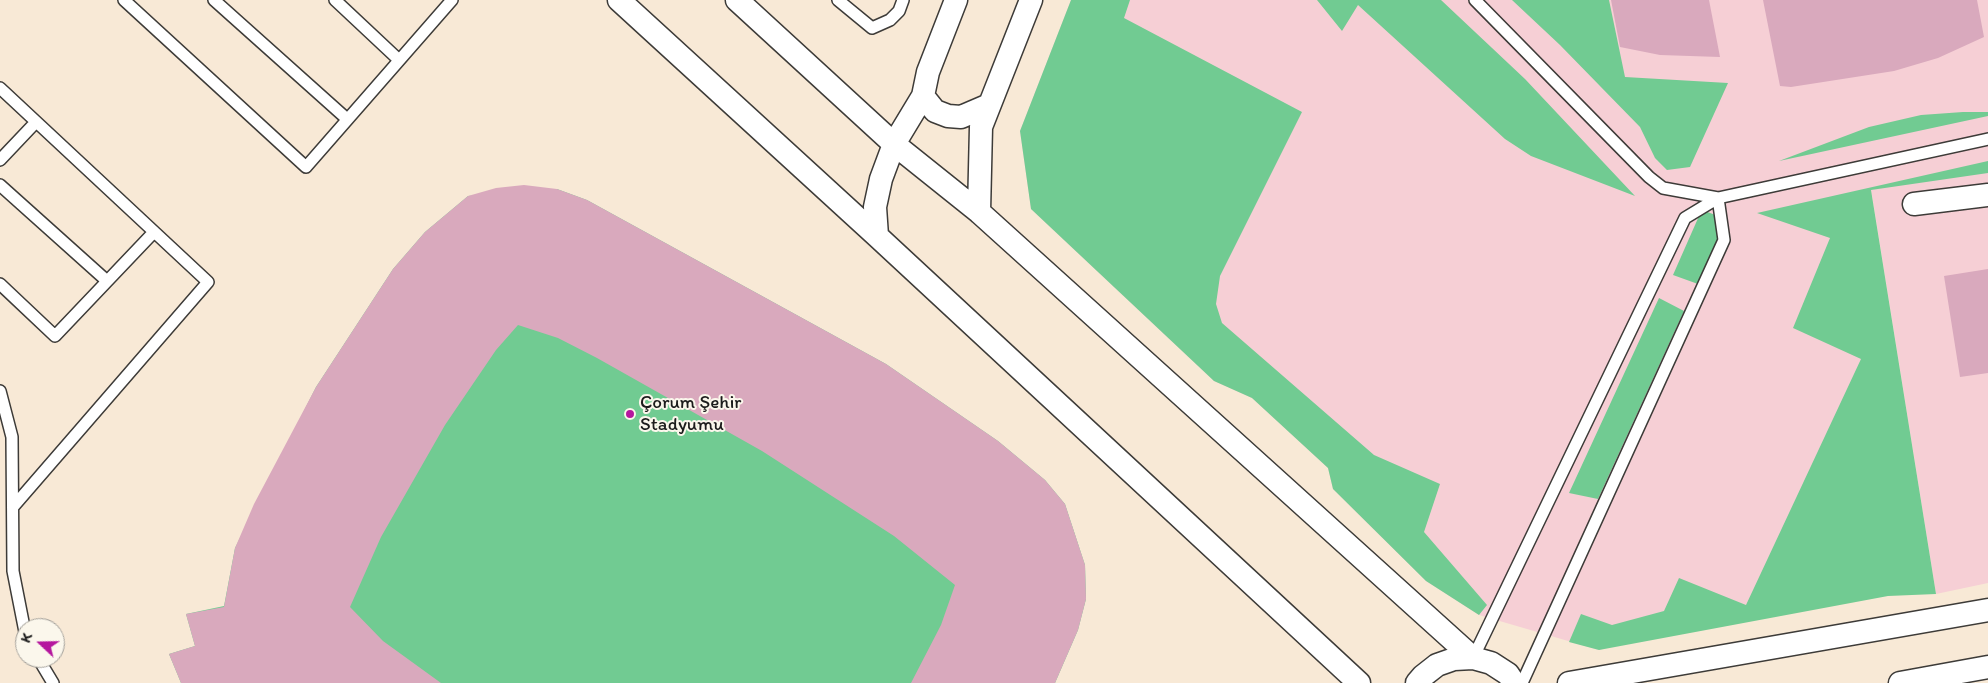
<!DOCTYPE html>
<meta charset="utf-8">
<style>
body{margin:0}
#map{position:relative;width:1988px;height:683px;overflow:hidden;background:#f8e9d6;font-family:Itim,sans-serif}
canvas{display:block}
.north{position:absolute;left:15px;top:618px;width:50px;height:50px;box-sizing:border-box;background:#fbf7ec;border:1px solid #a29f99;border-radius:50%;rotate:291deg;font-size:14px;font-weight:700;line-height:20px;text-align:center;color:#1c1c1c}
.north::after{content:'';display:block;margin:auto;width:18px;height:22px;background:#b5179e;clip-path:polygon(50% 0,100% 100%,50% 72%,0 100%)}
</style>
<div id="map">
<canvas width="1988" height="683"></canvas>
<div class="north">K</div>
</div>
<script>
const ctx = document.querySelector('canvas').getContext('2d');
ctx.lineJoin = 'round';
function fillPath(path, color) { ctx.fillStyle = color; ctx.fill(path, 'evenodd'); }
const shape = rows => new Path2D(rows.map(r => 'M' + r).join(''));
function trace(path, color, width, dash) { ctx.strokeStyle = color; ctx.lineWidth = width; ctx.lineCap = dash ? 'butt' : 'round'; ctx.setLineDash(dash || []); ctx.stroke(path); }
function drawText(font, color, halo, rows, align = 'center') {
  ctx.font = font + ' Itim,sans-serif'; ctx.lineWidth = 4; ctx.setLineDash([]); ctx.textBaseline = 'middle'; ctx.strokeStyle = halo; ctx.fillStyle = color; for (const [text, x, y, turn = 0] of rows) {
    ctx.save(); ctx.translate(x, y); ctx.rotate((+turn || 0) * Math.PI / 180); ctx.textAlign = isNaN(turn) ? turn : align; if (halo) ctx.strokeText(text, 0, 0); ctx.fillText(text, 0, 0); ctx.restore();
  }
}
fillPath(shape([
 [1071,0,1988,0,1988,583,1936,594,1871,189,1907,566,1599,650,1479,615,1426,581,1333,489,1328,468,1252,398,1214,381,1031,209,1020,131]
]), '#f6cfd5');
fillPath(shape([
 [1071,0,1130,0,1124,18,1302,112,1220,276,1216,304,1222,323,1374,455,1440,484,1424,532,1487,605,1479,615,1426,581,1333,489,1328,468,1252,398,1214,381,1031,209,1020,131],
 [1317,0,1441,0,1525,79,1635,196,1531,156,1505,139,1358,5,1342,31],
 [1512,0,1609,0,1625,77,1728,83,1690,167,1667,170,1655,158,1640,127,1560,45],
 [1963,112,1988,112,1988,116,1779,161,1869,127,1921,115],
 [1988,161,1988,173,1871,190,1936,594,1888,596,1599,650,1569,642,1581,614,1612,625,1664,611,1679,578,1746,605,1861,359,1793,328,1830,238,1757,213],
 [557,189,587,200,886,364,998,441,1045,480,1065,504,1085,565,1086,599,1078,630,1055,683,181,683,169,654,195,646,186,614,224,606,235,548,316,387,393,269,425,232,468,196],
 [1705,211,1723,218,1720,237,1698,284,1673,275,1699,216],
 [1659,298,1684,311,1598,499,1569,493]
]), '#71cb92');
fillPath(shape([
 [1611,0,1709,0,1720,57,1660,55,1620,47],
 [1763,0,1977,0,1984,37,1938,58,1894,71,1791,87,1780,86],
 [524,185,557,189,587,200,886,364,998,441,1045,480,1065,504,1085,565,1086,599,1078,630,1055,683,911,683,941,625,955,585,894,536,762,451,597,358,558,338,518,325,496,350,445,425,381,537,350,607,383,641,441,683,181,683,169,654,195,646,186,614,224,607,235,548,254,504,316,387,393,269,425,232,468,196,496,188],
 [1988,269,1988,373,1960,377,1944,276]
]), '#d9a9bd');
const service = shape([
 [124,0,306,167,452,0],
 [214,0,347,119],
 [335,0,399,60],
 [838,0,872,28,890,20,899,11,903,0],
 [1475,0,1649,177,1663,188,1718,198],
 [0,88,208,282,13,507],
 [0,160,36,122],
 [0,185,107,281],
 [0,284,55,336,154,232],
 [0,391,12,437,13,571,25,632],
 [38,658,53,683],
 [1473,658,1685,218,1718,198,1988,139],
 [1522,683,1724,240,1718,198]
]);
const minor = shape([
 [619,0,877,236,1359,683],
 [737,0,894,144,979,212,1473,658],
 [923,96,935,111,948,116,961,117,989,105],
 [1914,204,1988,195],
 [979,212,981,127,1031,0],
 [877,236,875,207,881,179,894,144,923,96,928,72,956,0],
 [1417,683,1423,676,1437,665,1454,659,1473,658,1491,663,1508,674,1514,683],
 [1569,683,1988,610],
 [1900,683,1988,667]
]);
trace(service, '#3d3b38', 14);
trace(minor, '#3d3b38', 25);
trace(service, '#fff', 11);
trace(minor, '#fff', 22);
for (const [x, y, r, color] of [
 [630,414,5,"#b5179e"]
]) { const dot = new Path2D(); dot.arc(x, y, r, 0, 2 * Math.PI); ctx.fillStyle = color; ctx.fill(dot); trace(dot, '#fbf7ec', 2); }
drawText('19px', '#1c1c1c', '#fbf7ec', [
 ["Çorum Şehir",640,403],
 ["Stadyumu",640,425]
], 'left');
</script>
